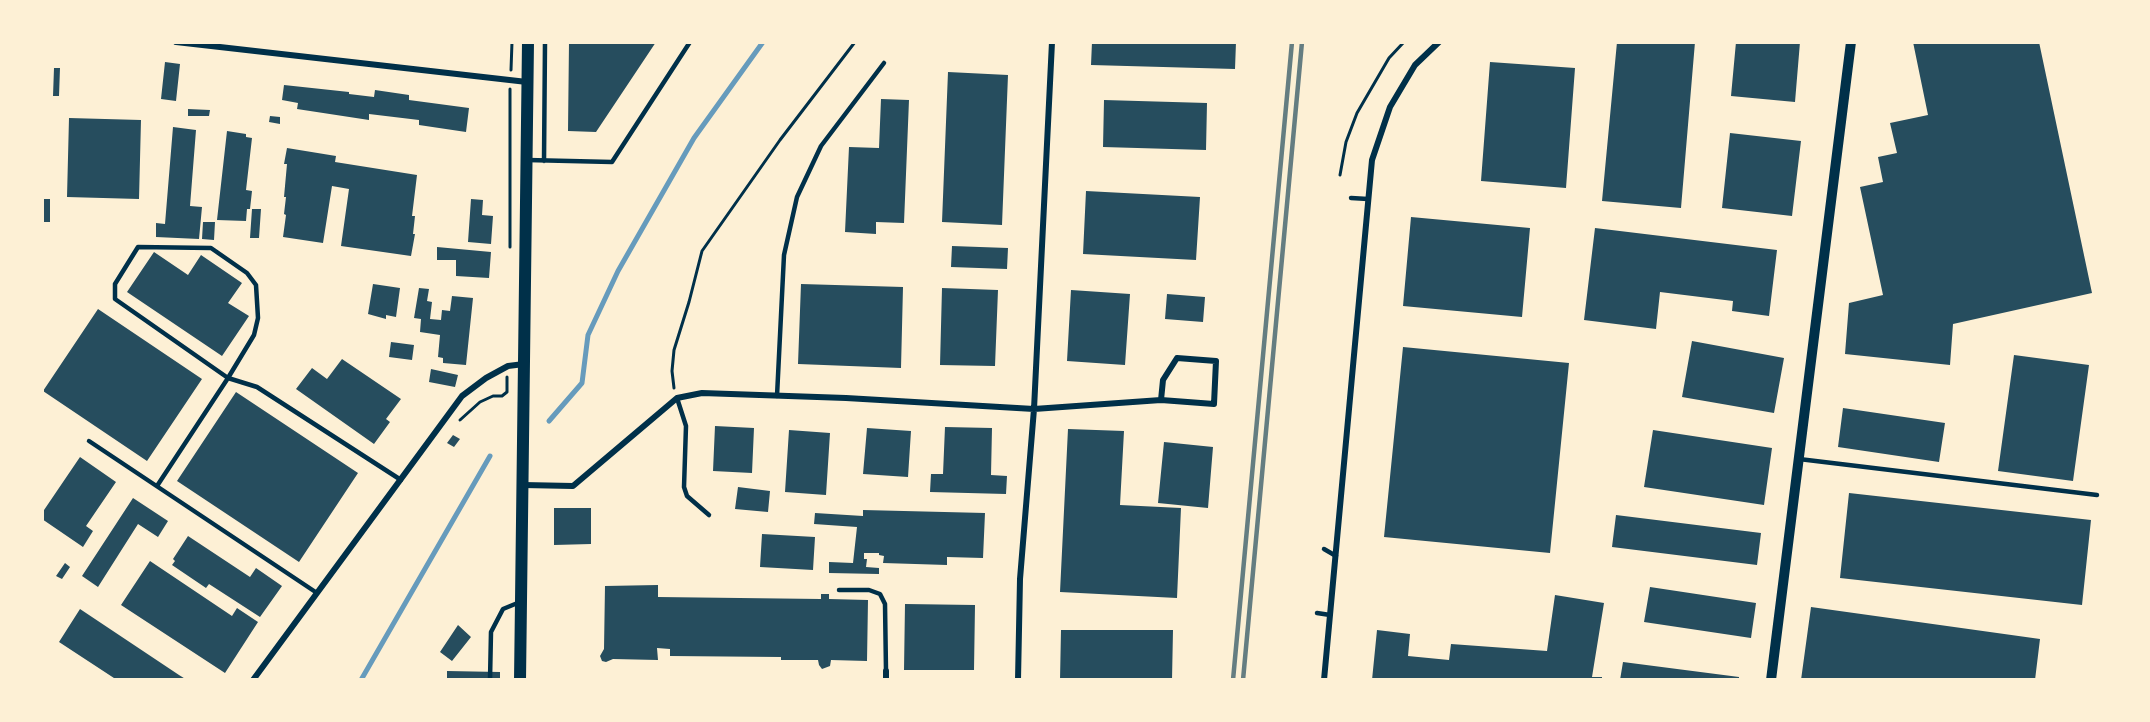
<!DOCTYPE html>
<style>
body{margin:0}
#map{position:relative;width:2150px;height:722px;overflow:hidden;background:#fdf0d5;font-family:"DM Sans",sans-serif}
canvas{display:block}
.frame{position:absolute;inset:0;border:44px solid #fdf0d5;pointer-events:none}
</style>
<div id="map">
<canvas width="2150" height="722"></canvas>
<div class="frame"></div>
</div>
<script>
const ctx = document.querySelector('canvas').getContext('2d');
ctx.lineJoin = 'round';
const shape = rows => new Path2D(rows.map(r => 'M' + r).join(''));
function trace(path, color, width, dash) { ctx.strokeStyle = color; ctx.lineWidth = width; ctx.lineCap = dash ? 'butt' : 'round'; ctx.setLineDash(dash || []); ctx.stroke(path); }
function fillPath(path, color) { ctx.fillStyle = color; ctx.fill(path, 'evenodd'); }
trace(shape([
 [549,421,582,383,588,335,618,271,694,138,763,42],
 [361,680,490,456]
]), '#669bbc', 5);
fillPath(shape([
 [569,42,656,42,596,132,568,131],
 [1092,42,1236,42,1235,69,1091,65],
 [1617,42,1695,42,1681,208,1602,201],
 [1736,42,1800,42,1795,102,1731,96],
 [1913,42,2039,42,2092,293,1953,324,1950,365,1845,354,1849,303,1883,295,1860,187,1883,182,1878,157,1897,153,1890,123,1928,115],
 [165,62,180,64,176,101,161,99],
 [1490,62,1575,68,1566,188,1481,181],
 [54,68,60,68,59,96,53,96],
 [948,72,1008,75,1002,225,942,222],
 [284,85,349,92,349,94,374,97,375,90,409,95,409,100,469,108,466,132,419,125,419,120,369,114,369,120,297,109,298,103,282,100],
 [881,99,909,100,904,223,876,222,876,234,845,232,849,147,879,148],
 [1104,100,1207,103,1206,150,1103,147],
 [188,109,210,110,209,116,188,116],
 [270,116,280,117,280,124,269,122],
 [69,118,141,120,139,199,67,197],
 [173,127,196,130,190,206,202,207,199,239,156,237,156,223,165,224],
 [227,131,246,134,246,137,252,138,246,190,252,191,250,209,247,209,246,221,217,220],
 [1730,133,1801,141,1792,216,1722,208],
 [287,148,336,156,335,162,417,175,412,216,415,216,413,234,415,234,411,256,341,246,349,189,332,186,323,243,283,237,286,215,284,214,286,197,284,197,287,164,284,164],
 [1086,191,1200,197,1196,260,1083,254],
 [42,199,50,199,50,222,42,222],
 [471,199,483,200,482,215,493,216,491,244,468,242],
 [252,209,261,209,259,238,250,238],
 [1411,217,1530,228,1522,317,1403,306],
 [203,222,215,222,214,240,202,239],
 [1595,228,1777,250,1769,316,1732,311,1733,301,1660,292,1656,329,1584,320],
 [952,246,1008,248,1007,269,951,267],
 [437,247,491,252,489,278,456,276,456,260,437,260],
 [154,252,188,275,201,255,242,283,228,303,249,316,222,356,127,292],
 [373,284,400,288,396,317,386,315,386,319,368,314],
 [801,284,903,287,901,368,798,364],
 [419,288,429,289,427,301,432,302,430,319,441,320,442,310,450,311,452,296,473,298,466,365,443,363,443,358,438,357,440,335,420,332,421,319,414,318],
 [942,288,998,290,995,366,940,365],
 [1071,290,1130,294,1125,365,1067,361],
 [1167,294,1205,297,1203,322,1165,319],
 [98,309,202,379,147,461,43,391],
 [1692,341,1784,358,1774,413,1682,397],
 [391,342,414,345,412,360,389,357],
 [1403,347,1569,363,1550,553,1384,537],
 [2014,355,2089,365,2073,481,1998,471],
 [342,359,401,399,386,419,390,422,374,444,296,389,312,368,327,379],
 [431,369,458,375,455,387,429,382],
 [236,392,358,473,299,562,177,481],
 [1843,408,1945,423,1939,462,1838,447],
 [715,426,754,428,752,473,713,471],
 [945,427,992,428,991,475,1007,476,1006,494,930,492,931,474,943,474],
 [867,428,911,431,908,477,863,474],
 [1068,429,1124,431,1120,505,1181,508,1177,598,1060,592],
 [789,430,830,433,826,495,785,492],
 [1653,430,1772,448,1764,505,1644,487],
 [453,435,460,439,454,447,447,443],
 [1164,442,1213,447,1208,508,1158,503],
 [80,457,116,482,86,526,93,531,83,547,42,519,42,513],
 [738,487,770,491,768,512,735,509],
 [1849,493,2091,520,2082,605,1840,578],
 [133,498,168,521,158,537,138,524,98,587,82,576],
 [554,508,591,508,591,544,554,545],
 [863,510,985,513,983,558,947,557,947,565,883,563,884,556,879,555,879,553,864,553,864,559,867,559,866,567,879,568,879,574,829,573,829,562,853,563,857,527,814,524,815,513,863,516],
 [1616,515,1761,533,1757,565,1612,547],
 [762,534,815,537,813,570,760,567],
 [188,536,250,577,256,568,282,586,260,617,209,584,206,588,172,565,175,561,173,559],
 [150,561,232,616,237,608,258,622,225,673,121,605],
 [65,563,70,567,62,579,56,576],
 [658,585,658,597,821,599,821,594,829,594,829,599,868,600,867,661,831,660,830,666,822,669,819,665,818,660,781,660,781,657,670,656,670,649,657,648,658,660,613,659,606,662,602,661,600,656,604,649,605,586],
 [1650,587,1756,603,1751,638,1644,622],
 [1555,595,1604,603,1592,677,1602,677,1602,680,1372,680,1377,630,1410,634,1408,656,1449,660,1451,644,1547,651],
 [905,604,975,605,974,670,904,670],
 [1811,607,2040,639,2035,680,1801,680],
 [80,609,179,675,187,680,117,680,59,642],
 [458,625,471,637,452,661,440,652],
 [1061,630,1173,630,1172,680,1060,680],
 [1623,662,1739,677,1739,680,1620,680],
 [447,671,500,672,500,680,447,680]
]), '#264d5e');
trace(shape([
 [511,70,512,42],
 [1340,175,1346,142,1357,113,1389,58,1404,42],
 [510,247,510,89],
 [674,388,672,371,674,350,689,302,702,251,780,140,855,42],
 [460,420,480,402,493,396,502,396,507,392,507,377]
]), '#003049', 3);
trace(shape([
 [527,160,612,162,690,42],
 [544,161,545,42],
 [1351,198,1368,199],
 [777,396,784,255,797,197,821,146,884,63],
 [677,398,686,426,684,487,687,496,709,515],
 [89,441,317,593],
 [1799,459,2097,495],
 [157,486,228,378,115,299,115,284,138,247,211,248,247,273,256,285,258,318,254,335,228,378,257,387,401,480],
 [1324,549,1336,556],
 [839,590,869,590,880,594,885,604,886,671],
 [1317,613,1330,615],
 [490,680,491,632,503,609,520,602]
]), '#003049', 4.5);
trace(shape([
 [176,42,527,82],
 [523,485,573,486,677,398,702,393,846,398,1034,409,1161,400,1214,404,1216,361,1177,358,1163,380,1161,400],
 [886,671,886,680],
 [253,680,462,396,486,378,508,366,524,364],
 [1018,680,1020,579,1034,409,1052,42],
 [1324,680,1372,160,1390,107,1415,65,1439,42]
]), '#003049', 6);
trace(shape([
 [1771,680,1851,42]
]), '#003049', 10);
trace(shape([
 [520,680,528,42]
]), '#003049', 12);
trace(shape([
 [1233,680,1292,42],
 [1243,680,1302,42]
]), '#657d81', 4.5);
</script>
